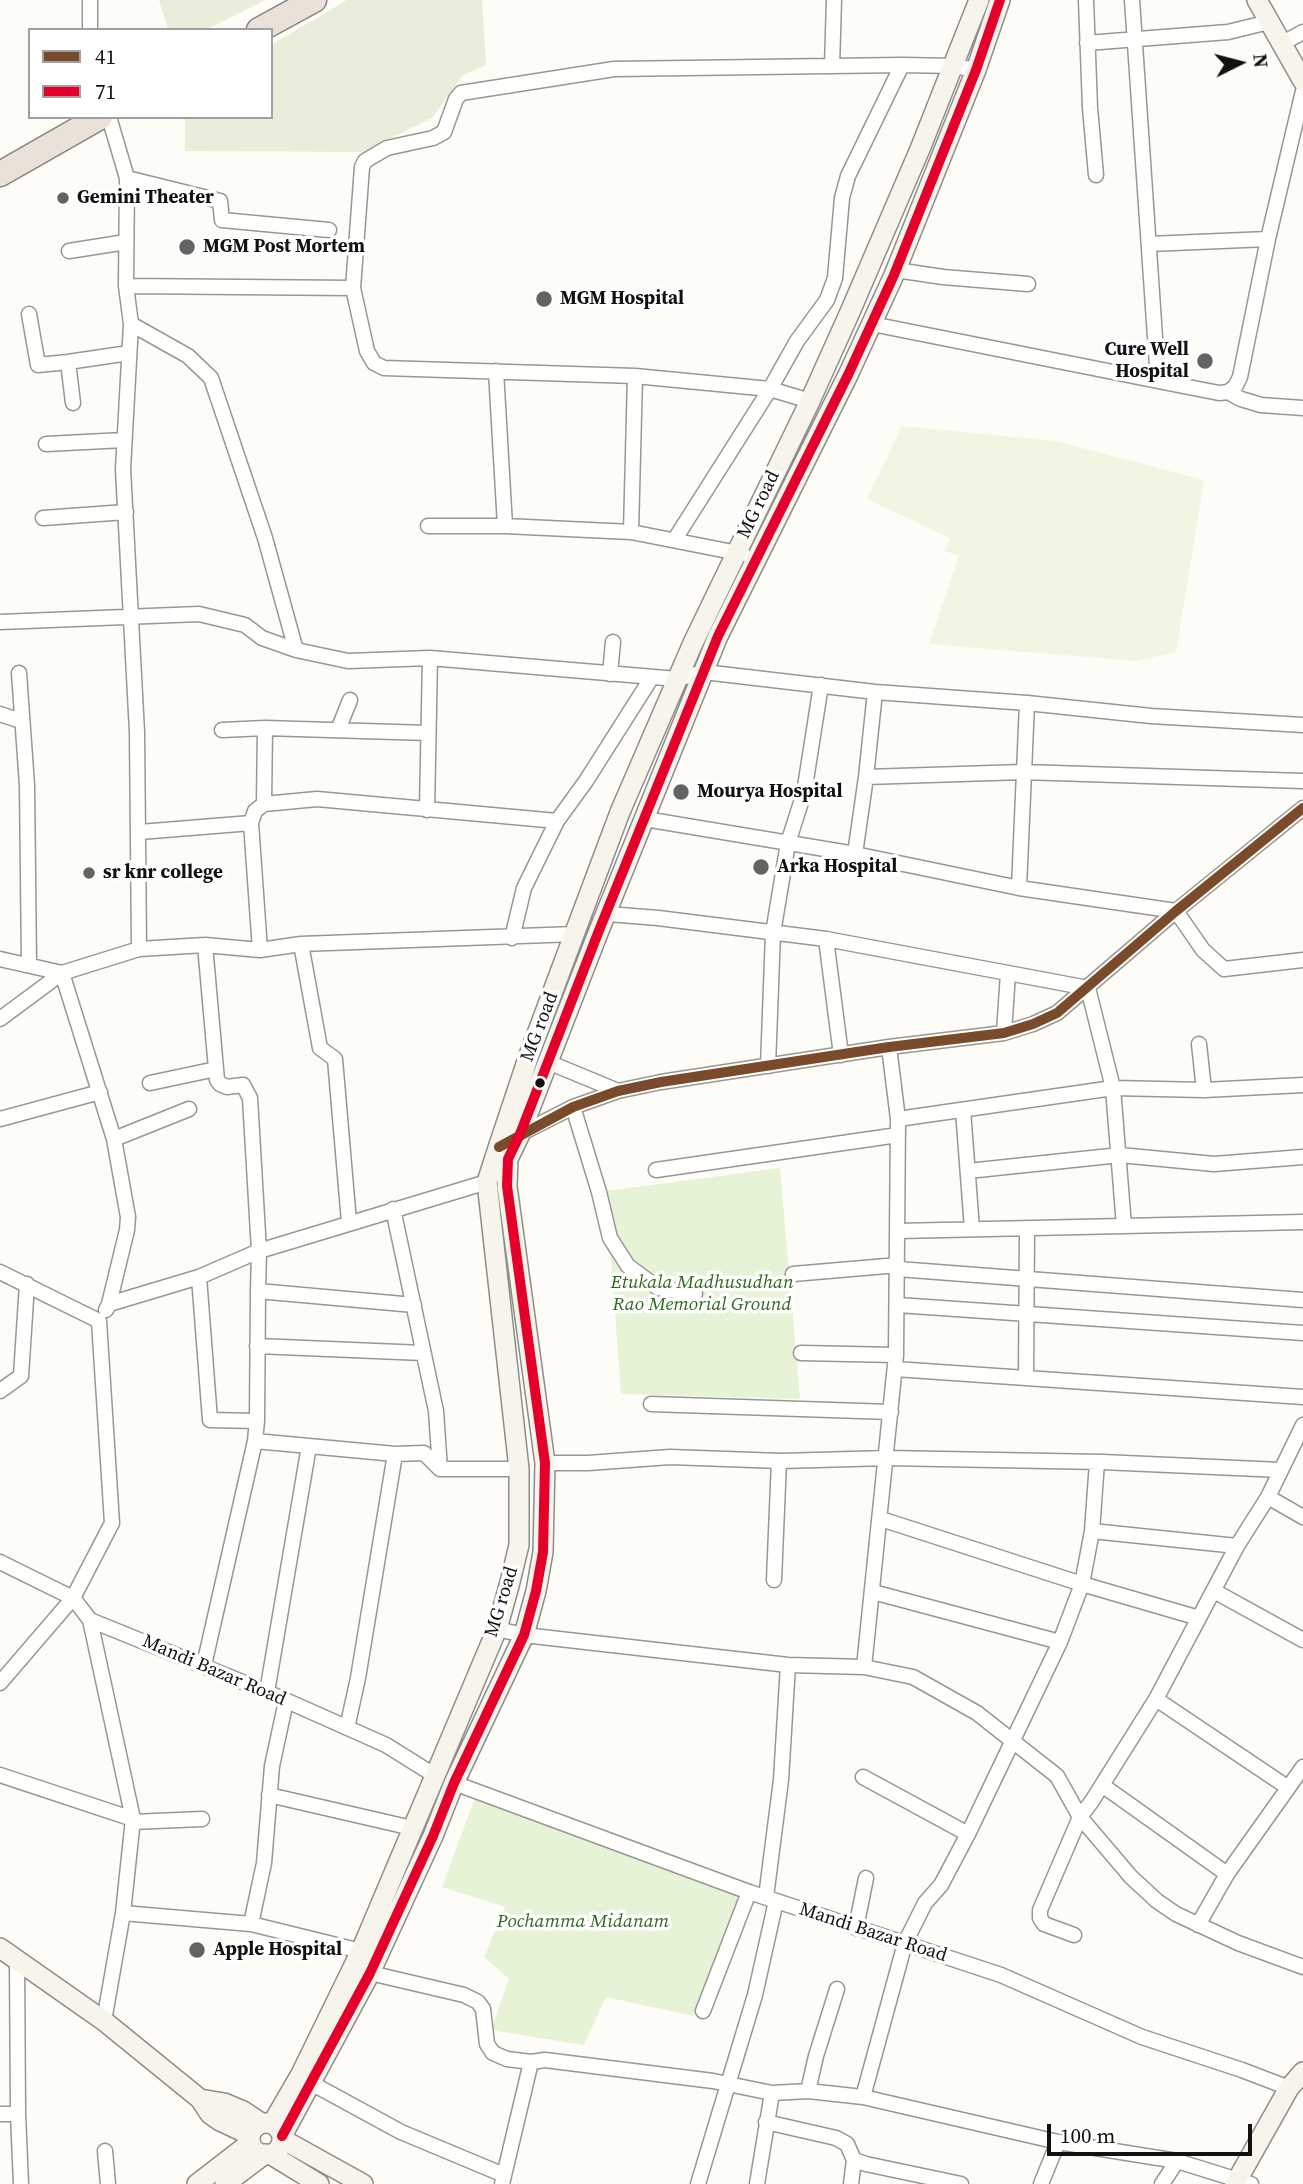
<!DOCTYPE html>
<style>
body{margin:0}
#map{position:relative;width:1303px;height:2184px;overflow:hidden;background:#fdfcf7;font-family:"Source Serif 4",serif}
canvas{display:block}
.legend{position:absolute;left:28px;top:28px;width:245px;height:91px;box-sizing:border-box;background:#fff;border:2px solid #a0a0a0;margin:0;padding:9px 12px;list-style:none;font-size:21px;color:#111}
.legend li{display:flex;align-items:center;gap:14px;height:35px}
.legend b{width:35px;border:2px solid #a0a0a0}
.north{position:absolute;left:1205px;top:28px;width:70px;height:70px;-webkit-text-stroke:5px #fff;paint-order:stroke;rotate:84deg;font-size:19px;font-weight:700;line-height:28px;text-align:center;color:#111}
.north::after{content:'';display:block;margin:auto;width:24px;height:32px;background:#111;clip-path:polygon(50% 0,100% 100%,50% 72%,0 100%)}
.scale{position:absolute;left:1047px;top:2124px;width:205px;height:32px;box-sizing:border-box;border:4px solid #111;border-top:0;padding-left:9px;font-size:21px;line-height:24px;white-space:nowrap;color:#111;-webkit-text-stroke:5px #fff;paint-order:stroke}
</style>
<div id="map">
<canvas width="1303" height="2184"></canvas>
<ul class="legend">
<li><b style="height:9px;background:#7a4b2a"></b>41</li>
<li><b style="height:9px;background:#e4002b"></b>71</li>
</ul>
<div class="north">N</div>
<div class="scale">100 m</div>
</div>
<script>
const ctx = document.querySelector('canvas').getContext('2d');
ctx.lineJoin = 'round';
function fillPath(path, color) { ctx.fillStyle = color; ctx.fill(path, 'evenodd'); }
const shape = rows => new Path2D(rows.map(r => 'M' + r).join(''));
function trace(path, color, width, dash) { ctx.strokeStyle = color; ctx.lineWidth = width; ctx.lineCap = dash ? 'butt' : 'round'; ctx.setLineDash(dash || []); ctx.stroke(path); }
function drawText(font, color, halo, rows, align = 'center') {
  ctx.font = font + ' "Source Serif 4",serif'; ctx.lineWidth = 7; ctx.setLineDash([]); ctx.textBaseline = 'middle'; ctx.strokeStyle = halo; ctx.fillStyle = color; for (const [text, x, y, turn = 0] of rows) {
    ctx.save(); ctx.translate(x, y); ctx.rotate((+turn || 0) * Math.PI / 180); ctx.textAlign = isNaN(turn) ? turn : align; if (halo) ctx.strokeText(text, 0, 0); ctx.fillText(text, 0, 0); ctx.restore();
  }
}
fillPath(shape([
 [780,1168,800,1399,621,1394,606,1191],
 [476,1795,745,1898,694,2016,606,1997,584,2045,491,2030,509,1979,484,1957,505,1907,442,1887]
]), '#e7f3d7');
fillPath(shape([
 [159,0,265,0,205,30,168,30],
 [347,0,482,0,486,65,462,76,432,118,387,140,370,152,185,151,185,117,271,117,271,45]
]), '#e9eedb');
fillPath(shape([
 [902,426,1055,441,1204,480,1176,652,1137,661,929,644,959,556,945,551,950,538,867,499]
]), '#f0f6e1');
const street = shape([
 [90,0,90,30],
 [1086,0,1090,108,1096,175],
 [1132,0,1158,381,1219,393,1228,392,1235,387,1240,377,1268,239,1303,91],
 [1087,43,1228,32,1269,22],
 [1283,43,1303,32],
 [832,66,834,0],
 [109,117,127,178,126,286,131,324,123,469,137,732,139,949],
 [127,178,220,201,222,220,329,230],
 [1149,244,1268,239],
 [69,251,126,242],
 [896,270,943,277,1028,284],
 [126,286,353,288],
 [29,314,38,365,68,362],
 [131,324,188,356,211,378,265,538,296,650],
 [872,324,1158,381],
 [496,371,505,526],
 [1228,392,1241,399,1261,405,1303,408],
 [810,401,770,389,635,376,384,368,374,363,367,351,353,288,362,167,365,161,387,148,433,138,444,132,456,99,461,93,614,69,902,65,955,66,976,70],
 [73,403,68,362,129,353],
 [46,444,124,440],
 [43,518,126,512],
 [428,526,505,526,631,532,743,554],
 [631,532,635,376],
 [675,539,770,389,797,341,827,300,835,278,842,198,848,176,902,65],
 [0,622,199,614,245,625,262,638,296,650,348,661,430,658,677,679,704,672,875,692,1027,703,1151,716,1303,725],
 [19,673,27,785,29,965],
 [610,674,613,642],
 [0,714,21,721],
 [222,730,265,728,428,733],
 [338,730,350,700],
 [866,777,875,692],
 [264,804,265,728],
 [427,810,430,658],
 [645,819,855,854,1019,888,1176,911,1203,950,1224,969,1303,960],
 [140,832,251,823],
 [855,854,866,777,1023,772,1303,781],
 [1019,888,1027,703],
 [608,914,658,918,826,939,1088,988,1113,1088,1124,1226],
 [512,938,524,888,557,821,586,781,652,677],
 [826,939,841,1055],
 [301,944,320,1048,335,1059,349,1222],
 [205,945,217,1080,220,1084,227,1087,243,1085,250,1098,259,1251,258,1291],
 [260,950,251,823,255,811,264,804,317,799,557,821],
 [0,959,62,973,139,949,205,945,260,950,301,944,575,934],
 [62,973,114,1139,128,1217,127,1230,109,1304,106,1310],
 [0,1019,62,973],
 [1004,1033,1008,973],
 [1199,1044,1204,1090],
 [548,1062,618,1091],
 [768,1066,773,933,788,843,804,793,821,685],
 [150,1083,216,1069],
 [573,1107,599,1192,610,1238,628,1266,658,1288,695,1294],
 [963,1110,972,1229],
 [0,1119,100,1092],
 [898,1119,1113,1088,1204,1090,1303,1085],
 [518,1135,573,1107,618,1091,661,1082,889,1047,1004,1033,1033,1024,1057,1013,1176,911,1303,808],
 [114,1139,189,1109],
 [656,1170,898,1135],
 [968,1171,1120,1155,1214,1164,1303,1157],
 [393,1209,436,1411,440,1469],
 [898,1231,1303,1222],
 [898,1269,1303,1300],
 [0,1272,99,1321,112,1523,73,1598,0,1683],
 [793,1274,898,1265],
 [199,1277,210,1420,257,1421],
 [109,1304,199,1277,259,1251,487,1182],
 [898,1305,1303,1333],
 [257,1346,423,1353],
 [801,1353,896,1355],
 [895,1369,1303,1397],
 [1026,1378,1027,1228],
 [0,1391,21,1376,27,1284],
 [651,1404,891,1412],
 [255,1441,395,1454,424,1453,440,1469,519,1469],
 [545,1463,588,1463,670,1457,781,1461,887,1458,1102,1462,1281,1470],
 [1268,1497,1303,1517],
 [881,1519,1082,1584,1199,1618],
 [1092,1531,1237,1546],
 [0,1562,73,1598,90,1620,267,1692,386,1745,434,1775],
 [774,1580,779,1461],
 [1214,1591,1303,1640],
 [873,1592,1060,1642],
 [90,1620,133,1819],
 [497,1629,524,1635,788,1665,864,1667,913,1677,977,1713,1057,1776,1080,1817,1131,1877,1157,1901,1176,1914,1238,1943,1303,1967],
 [204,1665,255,1441,257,1421,258,1291,414,1305],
 [864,1667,896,1355,898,1119,889,1047],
 [267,1692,309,1446],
 [1156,1699,1287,1787],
 [286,1701,272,1766,264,1863,251,1924,361,1951],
 [347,1728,358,1678,395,1454],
 [0,1775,133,1819,123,1913,104,2021],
 [863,1777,968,1834],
 [454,1783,749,1892,1001,1975,1142,2037,1242,2070,1289,2088],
 [1102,1785,1227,1874],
 [269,1795,412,1828],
 [132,1822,202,1819],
 [766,1897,781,1780,788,1665],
 [123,1913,251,1924],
 [1198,1925,1227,1874,1303,1767],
 [856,1928,866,1878],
 [1074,1935,1044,1924,1040,1918,1040,1910,1080,1817,1092,1801,1156,1699,1237,1546,1268,1497,1303,1425],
 [370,1973,464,1995,478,2002,483,2009,487,2044,493,2053,507,2059,531,2062],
 [703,2011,749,1892],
 [311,2083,401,2132,504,2175],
 [808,2091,816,2056,837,1989],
 [863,2097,905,1943,925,1903,941,1885,968,1834,1060,1642,1082,1584,1092,1531,1097,1462],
 [0,2114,18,2114,17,1959],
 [18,2114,21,2184],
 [766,2122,836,2138,847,2144,854,2160,866,2164,961,2184],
 [105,2151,108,2184],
 [502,2184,531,2062,545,2060,713,2081,772,2093,808,2091,863,2097,1058,2142,1177,2161,1251,2184],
 [698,2184,755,1995,776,1901],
 [757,2184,772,2093],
 [851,2184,854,2160],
 [1041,2184,1058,2142],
 [1162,2184,1177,2161]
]);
const secondary = shape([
 [1257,0,1303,81],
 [0,1948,104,2021,200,2099,210,2114,220,2121,250,2135],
 [200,2099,224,2103,243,2111,261,2123],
 '250 2139a16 16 0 1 1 32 0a16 16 0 1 1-32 0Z',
 [272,2124,301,2074,361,1951,497,1629,509,1586,519,1545,519,1469,487,1182,498,1148,529,1055,620,812,693,643,810,401,850,312,920,149,979,0],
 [282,2136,370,1973,433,1836,454,1783,524,1635,536,1591,543,1552,545,1463,507,1186,508,1159,520,1134,598,933,718,636,848,375,894,275,976,70,1000,0],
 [282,2139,363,2184],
 [270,2154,319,2184],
 [197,2184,250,2143],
 [225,2184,265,2154],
 [1235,2184,1289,2088,1303,2072]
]);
const highway = shape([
 [259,30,314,0],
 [0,174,100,117]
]);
trace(street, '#979795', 17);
trace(secondary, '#8e8d8b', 22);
trace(highway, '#858482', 27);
trace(street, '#fffffe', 14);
trace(secondary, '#f6f4eb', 19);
trace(highway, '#eae1d8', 24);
trace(shape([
 [499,1147,573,1107,618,1091,661,1082,889,1047,1004,1033,1033,1024,1057,1013,1176,911,1303,808]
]), '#7a4b2a', 10);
trace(shape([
 [282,2136,370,1973,433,1836,454,1783,524,1635,536,1591,543,1552,545,1463,507,1186,508,1159,520,1134,598,933,718,636,848,375,894,275,976,70,1000,0]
]), '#e4002b', 10);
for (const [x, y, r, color] of [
 [63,198,7,"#646362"],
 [187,247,9,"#646362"],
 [544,299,9,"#646362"],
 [1205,361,9,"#646362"],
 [681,792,9,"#646362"],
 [761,867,9,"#646362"],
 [89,873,7,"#646362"],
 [540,1083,6,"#111"],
 [197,1950,9,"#646362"]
]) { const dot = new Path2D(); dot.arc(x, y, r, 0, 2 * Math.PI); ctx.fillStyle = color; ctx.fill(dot); trace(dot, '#fff', 2.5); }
drawText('bold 19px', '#111', '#fff', [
 ["Gemini Theater",77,198],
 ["MGM Post Mortem",203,247],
 ["MGM Hospital",560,299],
 ["Cure Well",1189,350,"right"],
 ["Hospital",1189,372,"right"],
 ["Mourya Hospital",697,792],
 ["Arka Hospital",777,867],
 ["sr knr college",103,873],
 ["Apple Hospital",213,1950]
], 'left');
drawText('19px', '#111', '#fff', [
 ["MG road",759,505,-64],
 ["MG road",540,1027,-69],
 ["MG road",502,1602,-73],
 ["Mandi Bazar Road",214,1671,23],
 ["Mandi Bazar Road",873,1933,18]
]);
drawText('italic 19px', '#2f6b1f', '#fff', [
 ["Etukala Madhusudhan",702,1283],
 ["Rao Memorial Ground",702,1305],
 ["Pochamma Midanam",583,1922]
]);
</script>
